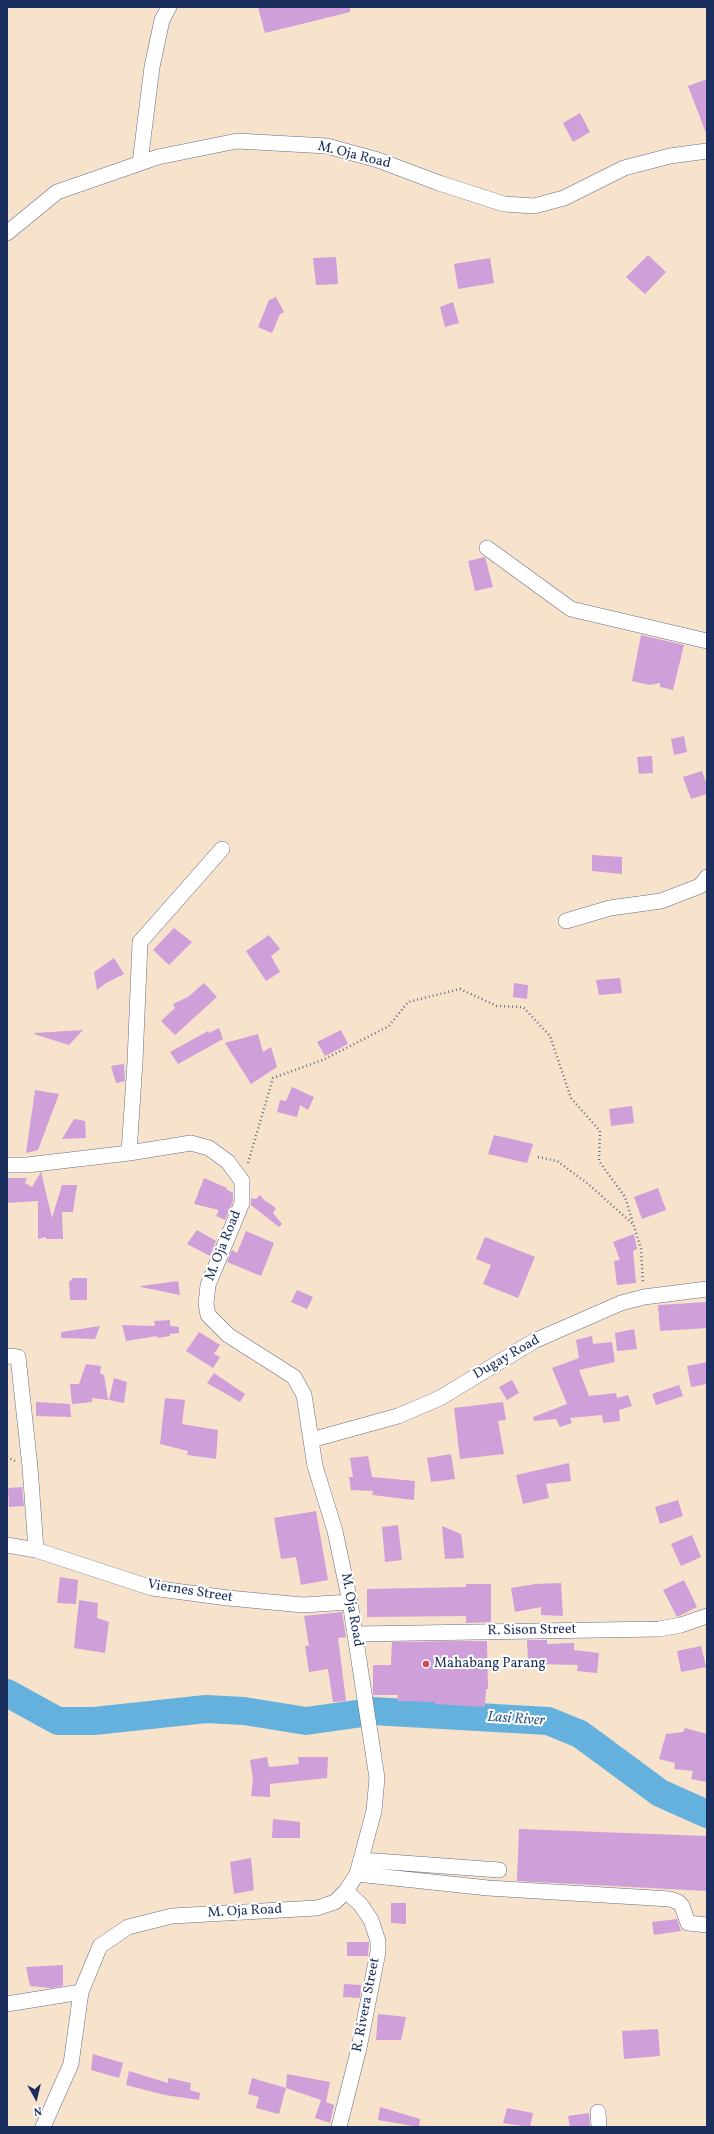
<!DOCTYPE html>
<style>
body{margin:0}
#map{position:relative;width:714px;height:2134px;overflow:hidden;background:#f7e2cb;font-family:Vollkorn,serif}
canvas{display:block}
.frame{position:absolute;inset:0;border:8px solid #1b2f5e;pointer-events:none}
.north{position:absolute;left:16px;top:2078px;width:40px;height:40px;-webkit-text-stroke:3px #fff;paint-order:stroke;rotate:172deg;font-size:11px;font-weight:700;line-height:16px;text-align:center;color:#1b2f5e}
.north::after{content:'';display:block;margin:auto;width:14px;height:18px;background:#1b2f5e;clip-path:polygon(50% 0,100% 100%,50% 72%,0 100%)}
</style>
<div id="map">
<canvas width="714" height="2134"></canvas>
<div class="frame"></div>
<div class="north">N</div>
</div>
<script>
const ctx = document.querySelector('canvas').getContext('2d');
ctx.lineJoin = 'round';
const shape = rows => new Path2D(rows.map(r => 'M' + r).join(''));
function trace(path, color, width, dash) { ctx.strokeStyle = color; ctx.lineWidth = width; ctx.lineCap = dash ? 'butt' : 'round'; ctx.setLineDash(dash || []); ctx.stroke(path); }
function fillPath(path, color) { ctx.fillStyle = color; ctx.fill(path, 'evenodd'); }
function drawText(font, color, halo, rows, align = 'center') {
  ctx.font = font + ' Vollkorn,serif'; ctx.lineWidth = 4; ctx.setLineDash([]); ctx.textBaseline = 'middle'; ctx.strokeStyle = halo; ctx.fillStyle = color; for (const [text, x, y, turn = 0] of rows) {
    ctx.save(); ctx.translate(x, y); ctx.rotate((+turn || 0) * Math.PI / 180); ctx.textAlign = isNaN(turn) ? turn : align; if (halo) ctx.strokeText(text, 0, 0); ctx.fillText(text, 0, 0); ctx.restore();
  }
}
trace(shape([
 [7,1693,58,1721,94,1721,206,1709,244,1711,306,1721,363,1713],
 [372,1711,548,1721,580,1734,660,1793,707,1814]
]), '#65b1de', 28);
fillPath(shape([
 [258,7,350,7,350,12,265,33],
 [707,79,707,133,706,133,688,86],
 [580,113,590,132,573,142,563,123],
 [648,255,666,272,645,294,626,277],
 [336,257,338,284,316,285,313,258],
 [490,258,494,283,458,289,454,264],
 [276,297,284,312,280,314,272,333,258,327,269,300],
 [453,302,459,323,445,327,440,307],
 [485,557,493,587,475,591,468,561],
 [641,635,684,645,673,690,660,687,660,683,650,685,632,681],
 [684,736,687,752,674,755,671,739],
 [652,756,653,773,639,774,637,757],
 [702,771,707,785,707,794,691,799,683,777],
 [592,855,622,857,622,874,592,871],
 [174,928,192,942,169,965,153,950],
 [269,935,280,949,271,956,280,972,266,981,246,951],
 [114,958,124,974,106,983,97,990,94,972],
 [620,978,622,993,599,995,596,980],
 [204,983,217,997,175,1035,161,1021,175,1008,173,1004,188,997],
 [514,983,528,985,527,999,513,997],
 [219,1028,223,1039,178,1064,170,1052,208,1031,209,1033],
 [83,1030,69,1045,34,1034,34,1033],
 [341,1030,348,1044,325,1056,317,1042],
 [258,1034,263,1052,271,1047,277,1067,251,1084,225,1043],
 [124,1064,125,1081,116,1083,111,1066],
 [292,1087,314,1097,308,1110,300,1105,297,1117,277,1112,280,1100,286,1101],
 [35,1090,59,1094,38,1150,26,1153],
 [632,1106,634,1123,611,1126,609,1109],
 [74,1119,85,1121,86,1138,62,1139],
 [494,1135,533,1144,527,1163,488,1154],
 [41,1172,52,1218,62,1185,77,1185,73,1212,62,1212,63,1239,46,1239,46,1237,38,1239,38,1201,7,1203,7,1178,27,1178,25,1183,32,1187],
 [204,1178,227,1188,226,1189,233,1193,233,1201,225,1220,216,1216,219,1210,194,1204],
 [658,1188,666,1210,642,1219,634,1197],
 [260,1195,264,1200,276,1208,273,1213,282,1224,279,1227,251,1205,251,1198,256,1199],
 [197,1230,216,1241,210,1256,187,1244],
 [246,1231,274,1243,261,1276,227,1262,232,1250,237,1253],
 [634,1234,637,1249,633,1251,636,1283,617,1285,614,1261,620,1260,613,1242],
 [485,1237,535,1257,518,1298,483,1284,491,1265,476,1259],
 [73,1278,87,1278,87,1300,70,1300,69,1282],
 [178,1281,180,1295,141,1287,141,1286],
 [297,1290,313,1297,307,1309,291,1302],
 [707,1302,707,1328,660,1331,658,1305],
 [170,1320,170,1326,179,1327,179,1333,170,1334,170,1336,157,1338,157,1336,126,1341,122,1325,155,1326,154,1321],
 [100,1326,95,1339,61,1338,61,1332],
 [634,1329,637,1349,617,1351,615,1333],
 [199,1332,220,1345,214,1354,220,1357,213,1368,186,1351],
 [592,1336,593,1344,612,1342,615,1362,579,1370,589,1396,616,1393,617,1398,628,1395,632,1406,619,1410,620,1421,603,1423,602,1415,570,1418,572,1423,560,1427,556,1419,534,1421,533,1417,567,1404,552,1368,579,1358,576,1340],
 [707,1362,707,1384,691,1387,687,1366],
 [86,1364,101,1366,100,1373,104,1375,108,1400,92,1398,92,1402,72,1404,70,1384,79,1384],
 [214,1373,245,1394,240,1402,207,1383],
 [114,1378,127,1382,124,1403,109,1400],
 [512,1380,519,1393,507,1400,499,1387],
 [679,1385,683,1396,656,1405,652,1394],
 [165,1398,185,1400,182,1424,218,1430,216,1459,187,1455,188,1451,160,1444],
 [36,1402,70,1404,71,1417,36,1416],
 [503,1402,506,1420,498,1421,504,1454,460,1459,454,1408],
 [451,1454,455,1479,431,1482,427,1458],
 [368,1456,372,1477,415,1481,414,1500,372,1495,373,1491,351,1490,349,1477,353,1477,350,1458],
 [569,1463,571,1481,546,1484,549,1498,523,1504,516,1475],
 [22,1487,24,1506,9,1507,8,1488],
 [678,1500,683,1516,660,1524,655,1507],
 [316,1511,328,1580,301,1585,296,1557,281,1559,274,1518],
 [398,1525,402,1560,385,1562,382,1527],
 [442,1526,461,1534,464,1558,445,1559],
 [692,1535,701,1557,681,1566,671,1544],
 [60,1577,78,1580,76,1604,57,1603],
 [684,1580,697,1607,677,1617,663,1590],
 [561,1583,563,1616,541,1615,541,1607,515,1612,511,1588,535,1584],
 [466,1584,491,1584,491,1622,466,1623,466,1616,367,1617,367,1589,466,1587],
 [79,1600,98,1603,97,1618,109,1622,105,1653,74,1648],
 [342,1612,346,1637,338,1638,346,1701,333,1702,328,1669,309,1672,305,1646,309,1646,304,1616],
 [527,1640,547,1640,547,1644,574,1643,574,1650,599,1653,597,1673,577,1671,578,1665,537,1664,538,1660,528,1660],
 [466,1641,487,1641,488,1689,486,1689,485,1707,435,1704,435,1702,397,1701,398,1695,373,1695,373,1665,391,1665,392,1642],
 [701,1646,706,1667,681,1672,677,1651],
 [685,1728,707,1734,707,1782,691,1779,693,1771,674,1769,675,1763,659,1759,666,1734,683,1732],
 [267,1757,269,1767,299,1764,298,1757,328,1757,327,1778,270,1784,270,1797,251,1796,253,1780,250,1760],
 [273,1819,300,1822,300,1838,272,1838],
 [519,1829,707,1836,707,1891,517,1881],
 [251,1858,254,1890,234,1894,230,1862],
 [391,1903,406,1903,406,1924,391,1923],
 [677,1919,681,1931,654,1935,652,1922],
 [347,1942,369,1942,368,1956,347,1956],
 [63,1965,63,1986,51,1988,30,1986,26,1967],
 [344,1984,361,1985,360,1998,343,1997],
 [378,2014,406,2017,401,2040,376,2040],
 [658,2029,660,2056,624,2059,622,2031],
 [93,2054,123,2063,119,2078,91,2070],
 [129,2071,168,2083,168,2078,191,2083,190,2090,200,2093,199,2100,165,2095,126,2085],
 [287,2074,330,2082,326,2102,334,2105,330,2123,315,2118,321,2100,286,2088],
 [252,2078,286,2088,279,2114,256,2108,259,2097,248,2094],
 [380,2107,420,2119,419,2127,378,2120],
 [507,2108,533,2113,530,2127,503,2123],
 [589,2113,590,2127,570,2127,568,2116]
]), '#ce9fd9');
const minor = shape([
 [140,163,152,67,162,20,169,7],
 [7,233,57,192,158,157,237,141,327,146,378,160,439,183,504,204,534,206,564,198,624,168,670,156,707,151],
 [487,548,571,609,707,641],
 [566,921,610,908,661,901,700,886,707,877],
 [129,1153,135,1062,140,942,222,849],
 [7,1165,27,1165,129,1153,191,1143,209,1148,228,1162,242,1181,242,1203,208,1285,206,1304,208,1315,228,1335,294,1377,304,1395,315,1466,335,1531,350,1602,377,1778,374,1811,357,1874,346,1891,335,1902,317,1908,172,1916,128,1927,100,1946,81,1992,71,2064,43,2127],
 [7,1356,18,1357,30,1467,36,1550],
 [311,1440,398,1416,440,1398,534,1341,621,1303,644,1297,707,1289],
 [7,1545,36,1550,152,1588,228,1598,303,1605,350,1602],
 [356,1634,659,1629,681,1625,707,1616],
 [362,1860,499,1870],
 [357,1874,488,1888,670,1899,678,1902,682,1906,688,1923,707,1925],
 [7,2004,81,1992],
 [598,2112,599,2127],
 [339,2127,359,2048,378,1952,378,1941,371,1920,361,1905,346,1891]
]);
trace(minor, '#686e84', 16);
trace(shape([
 [7,688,9,688],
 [538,1157,557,1161,587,1183,634,1225],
 [248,1163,273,1078,325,1059,389,1026,408,1002,460,989,497,1006,523,1007,550,1036,571,1098,600,1131,599,1161,625,1197,641,1249,643,1283],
 [7,1457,15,1461]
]), '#686e84', 2.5, [1, 3]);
trace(minor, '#fff', 15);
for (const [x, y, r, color] of [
 [426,1664,4,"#d1495b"]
]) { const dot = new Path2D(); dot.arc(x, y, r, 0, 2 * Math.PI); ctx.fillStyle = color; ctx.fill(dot); trace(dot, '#fff', 1.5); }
drawText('14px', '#1b2f5e', '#fff', [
 ["M. Oja Road",354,156,14],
 ["M. Oja Road",224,1246,-68],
 ["Dugay Road",507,1358,-30],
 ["Viernes Street",190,1592,9],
 ["M. Oja Road",351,1610,80],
 ["R. Sison Street",532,1631,-1],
 ["M. Oja Road",245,1912,-3],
 ["R. Rivera Street",367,2005,-79]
]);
drawText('14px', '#1b2f5e', '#fff', [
 ["Mahabang Parang",434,1664]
], 'left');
drawText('italic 15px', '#355c8b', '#fff', [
 ["Lasi River",516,1720,4]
]);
</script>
